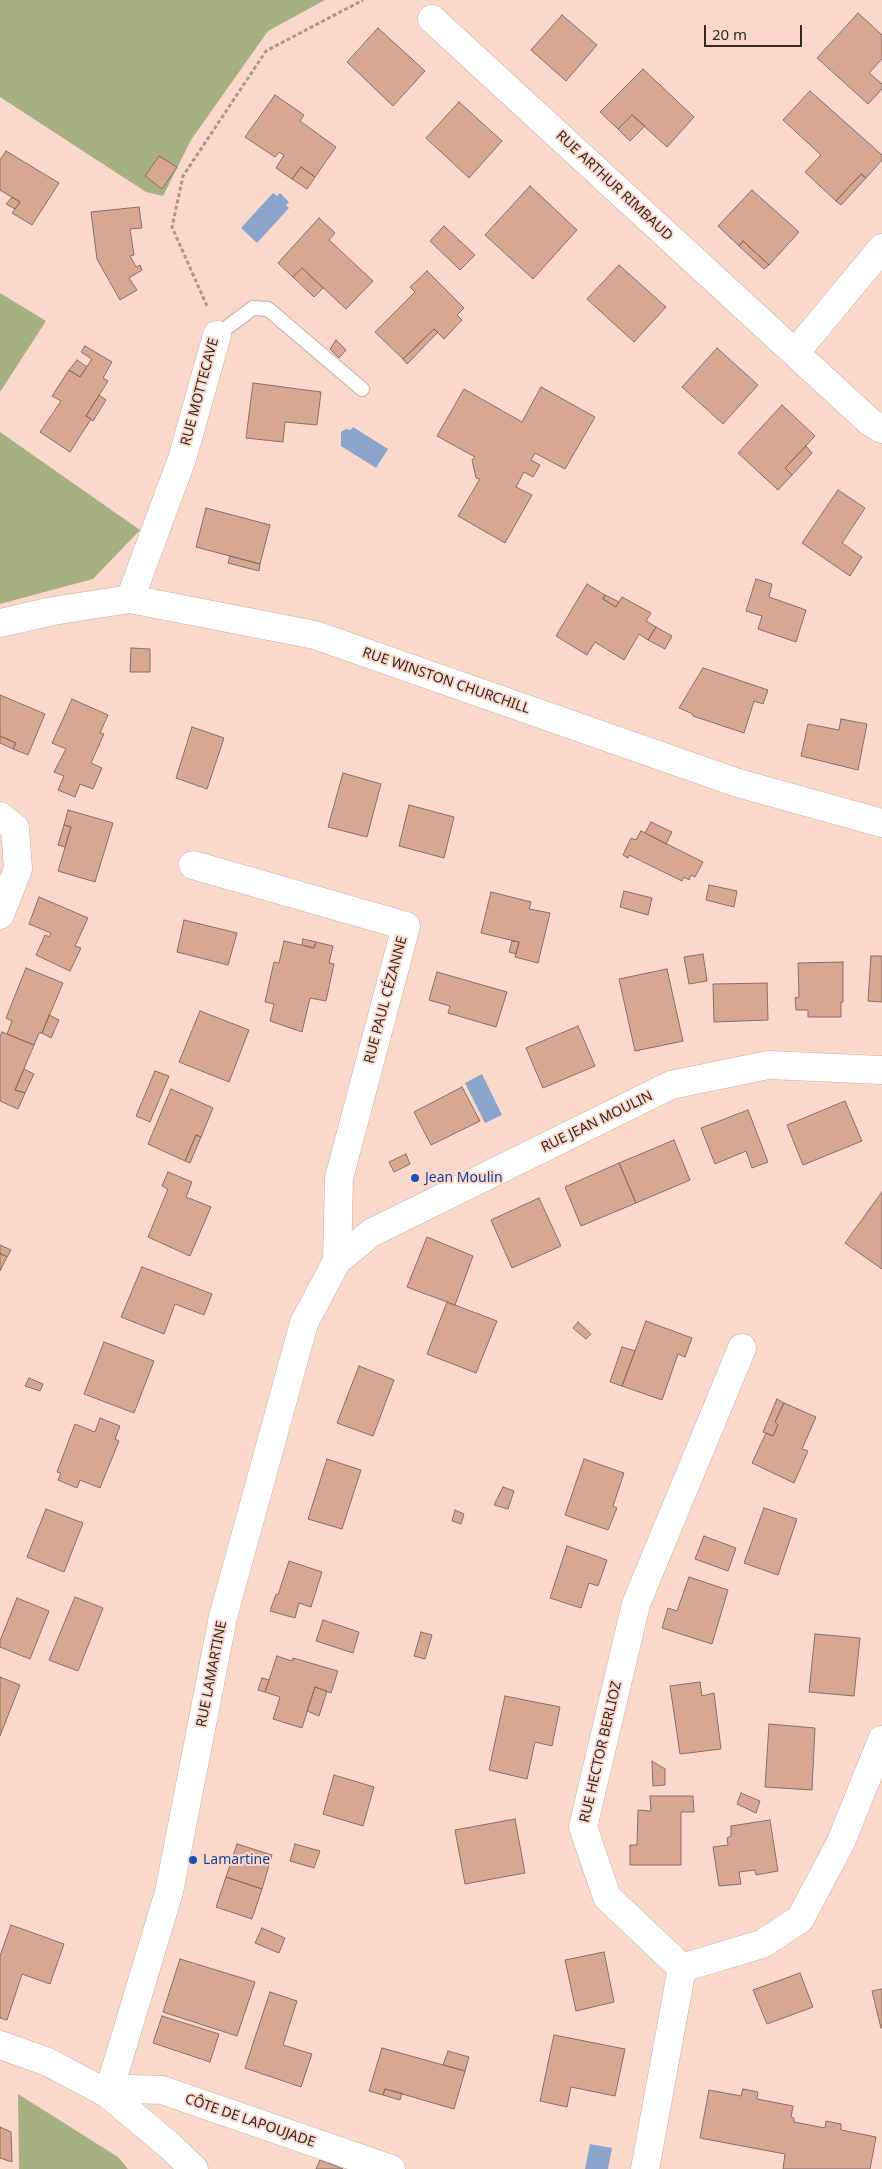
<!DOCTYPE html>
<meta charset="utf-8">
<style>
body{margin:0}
#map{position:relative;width:882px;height:2169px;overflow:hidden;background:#fad9cc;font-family:"Noto Sans",sans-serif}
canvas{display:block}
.scale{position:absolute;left:704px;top:25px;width:98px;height:22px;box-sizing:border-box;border:2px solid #352924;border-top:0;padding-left:6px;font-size:15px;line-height:18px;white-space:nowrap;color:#352924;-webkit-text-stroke:4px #fad9cc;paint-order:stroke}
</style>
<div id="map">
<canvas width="882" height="2169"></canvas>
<div class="scale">20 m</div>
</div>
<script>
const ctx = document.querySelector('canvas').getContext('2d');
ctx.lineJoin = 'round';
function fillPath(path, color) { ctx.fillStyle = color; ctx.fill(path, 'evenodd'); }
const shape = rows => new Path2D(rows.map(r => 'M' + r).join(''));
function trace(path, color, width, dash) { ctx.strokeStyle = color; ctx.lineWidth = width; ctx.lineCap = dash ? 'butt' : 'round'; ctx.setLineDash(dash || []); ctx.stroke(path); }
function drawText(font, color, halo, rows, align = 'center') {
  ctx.font = font + ' "Noto Sans",sans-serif'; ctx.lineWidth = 4; ctx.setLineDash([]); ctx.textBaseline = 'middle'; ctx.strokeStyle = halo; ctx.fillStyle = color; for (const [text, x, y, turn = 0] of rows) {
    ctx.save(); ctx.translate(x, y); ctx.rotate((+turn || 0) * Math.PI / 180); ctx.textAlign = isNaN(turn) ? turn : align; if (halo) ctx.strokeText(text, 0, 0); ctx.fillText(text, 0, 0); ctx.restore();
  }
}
fillPath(shape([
 [0,0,325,0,268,31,191,140,163,196,146,192,0,97],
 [0,293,46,321,0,392],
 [0,432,140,530,93,579,0,604],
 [18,2094,118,2157,128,2169,19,2169]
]), '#a6b082');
fillPath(shape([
 [273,193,277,196,280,193,289,202,286,205,289,208,257,243,241,228],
 [353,427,388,449,376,468,341,446,341,432,346,429,351,430],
 [482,1074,502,1115,485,1123,465,1083],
 [590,2144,612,2148,608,2169,585,2169]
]), '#8ba4cb');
const building = shape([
 [858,13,882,35,882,59,869,73,882,84,882,89,868,104,817,58,858,13],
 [562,15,597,45,566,81,531,50,562,15],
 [378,28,425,71,393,106,347,62,378,28],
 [643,69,694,117,667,147,632,115,618,129,600,112,643,69],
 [810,91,882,155,882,160,866,178,861,174,836,201,805,172,821,155,783,120,810,91],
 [275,95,304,115,300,121,336,147,315,177,301,167,292,179,276,168,284,155,279,152,275,157,245,137,275,95],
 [459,102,502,141,469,178,426,138,459,102],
 [632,115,645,126,630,141,618,129,632,115],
 [6,151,59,183,32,225,12,213,20,202,0,190,0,160,6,151],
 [159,156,177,167,162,189,145,176,159,156],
 [301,167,315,177,307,189,292,179,301,167],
 [861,174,866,178,841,205,836,201,861,174],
 [530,186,577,230,533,279,485,235,530,186],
 [752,190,799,232,769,265,743,241,739,246,718,226,752,190],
 [12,197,20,202,15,209,6,204,12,197],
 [139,207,142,228,130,229,134,255,130,256,136,267,140,265,142,270,129,278,137,290,120,300,97,259,91,212,139,207],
 [319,218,335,233,329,240,373,281,346,309,302,268,293,277,278,263,319,218],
 [444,226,475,255,460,270,430,241,444,226],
 [743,241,769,265,764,269,739,246,743,241],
 [619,265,666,307,634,342,587,299,619,265],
 [302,268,323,288,314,297,293,277,302,268],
 [427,271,464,308,457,315,462,320,444,339,434,329,403,359,375,332,415,292,410,287,427,271],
 [434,329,438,332,407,364,403,359,434,329],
 [336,340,346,350,339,358,330,349,336,340],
 [85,346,112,362,103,378,108,381,86,416,91,419,70,452,40,432,61,401,52,396,69,370,80,377,92,359,81,352,85,346],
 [717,348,758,385,723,424,682,387,717,348],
 [77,360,87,367,80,377,69,370,77,360],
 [253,383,321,392,317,425,285,422,283,442,246,438,253,383],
 [541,387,595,417,565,469,535,453,531,460,540,465,533,477,524,472,516,487,532,495,505,543,458,516,480,479,476,478,472,460,475,457,437,436,464,389,522,422,541,387],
 [99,395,106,400,93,421,86,416,99,395],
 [782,405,815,436,785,468,792,475,778,490,738,453,782,405],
 [806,446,812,453,792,475,785,468,806,446],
 [838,490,865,508,842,543,862,557,850,576,802,543,838,490],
 [206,508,270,525,260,564,196,547,206,508],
 [230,556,260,564,259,571,228,563,230,556],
 [756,579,772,584,769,597,806,610,796,642,758,629,762,616,746,611,756,579],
 [587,584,605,595,603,599,616,607,622,597,651,613,646,621,656,627,648,640,639,634,624,660,595,642,587,655,556,636,587,584],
 [605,595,619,602,616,607,603,599,605,595],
 [656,627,672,636,665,649,648,640,656,627],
 [131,648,150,649,150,672,130,672,131,648],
 [703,668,768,690,763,704,754,701,744,733,693,716,693,714,679,708,703,668],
 [0,695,45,714,28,755,13,749,16,743,0,736,0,695],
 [72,699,108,715,100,733,104,734,91,763,102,768,93,789,80,784,75,797,58,790,64,776,54,772,66,749,52,743,72,699],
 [841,719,867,724,858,770,801,756,808,724,839,730,841,719],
 [192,727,224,738,207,789,176,778,192,727],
 [0,736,16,743,13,749,0,743,0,736],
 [343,773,381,784,367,837,328,827,343,773],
 [409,805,454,817,444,858,399,846,409,805],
 [68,810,113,823,95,882,58,871,71,827,64,825,68,810],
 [651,822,672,832,666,844,645,833,651,822],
 [64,825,71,827,65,847,58,845,64,825],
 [641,831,703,862,695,877,691,875,689,880,684,877,682,881,629,855,628,858,623,855,631,838,636,840,641,831],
 [709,885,737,891,734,907,706,900,709,885],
 [624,891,652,898,648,915,620,907,624,891],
 [491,892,531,902,529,909,550,913,538,963,515,957,519,942,481,933,491,892],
 [39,897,88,918,75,946,81,948,70,971,36,955,45,935,49,937,51,933,29,924,39,897],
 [184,920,237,933,228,965,177,952,184,920],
 [303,939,316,942,314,948,302,945,303,939],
 [284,941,314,948,316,942,333,946,329,963,334,964,326,1001,310,998,302,1032,270,1021,274,1004,265,1002,274,962,279,963,284,941],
 [512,941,519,942,516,954,509,952,512,941],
 [703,954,707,981,689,984,684,957,703,954],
 [871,956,882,956,882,1002,868,1001,871,956],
 [843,962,843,1002,841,1002,841,1017,808,1017,808,1010,796,1010,795,998,799,997,798,963,843,962],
 [26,968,63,983,42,1033,39,1033,34,1045,7,1034,12,1021,6,1018,26,968],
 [667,969,683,1041,635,1051,619,979,667,969],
 [437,972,507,992,496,1027,448,1013,450,1006,429,1000,437,972],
 [767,983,768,1020,714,1022,713,984,767,983],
 [200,1011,249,1030,229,1082,179,1062,200,1011],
 [49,1015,59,1020,51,1038,42,1033,49,1015],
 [578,1026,595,1066,543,1088,526,1048,578,1026],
 [2,1032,34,1045,15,1090,25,1093,18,1109,0,1101,0,1036,2,1032],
 [24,1069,34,1074,25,1093,15,1090,24,1069],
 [155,1071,169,1076,150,1122,136,1116,155,1071],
 [462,1087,480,1121,431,1145,414,1112,462,1087],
 [171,1089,213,1108,201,1137,196,1135,185,1161,148,1144,171,1089],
 [845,1101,862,1141,803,1165,787,1125,845,1101],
 [748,1110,768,1162,752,1168,746,1151,715,1164,701,1128,748,1110],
 [196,1135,201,1137,190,1163,185,1161,196,1135],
 [674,1140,690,1180,636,1203,619,1163,674,1140],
 [406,1154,410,1164,394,1172,389,1162,406,1154],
 [619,1163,636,1203,581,1226,565,1187,619,1163],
 [168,1172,192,1182,186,1197,211,1207,190,1256,148,1237,168,1189,162,1186,168,1172],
 [882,1192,882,1269,845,1243,882,1192],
 [539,1198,561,1246,512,1268,491,1220,539,1198],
 [427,1237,473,1256,455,1305,407,1287,427,1237],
 [0,1245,11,1250,7,1257,0,1253,0,1245],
 [0,1253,7,1257,0,1271,0,1253],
 [142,1267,212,1294,204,1315,175,1304,164,1334,121,1317,142,1267],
 [447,1302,497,1321,476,1373,427,1354,447,1302],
 [646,1321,692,1338,685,1357,678,1354,662,1400,622,1386,646,1321],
 [578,1322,591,1334,586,1339,573,1328,578,1322],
 [104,1342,154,1361,134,1413,84,1394,104,1342],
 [622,1347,635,1351,622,1386,610,1382,622,1347],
 [359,1366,394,1380,373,1436,337,1423,359,1366],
 [29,1378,43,1384,40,1391,25,1386,29,1378],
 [777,1399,784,1403,775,1422,778,1425,773,1436,763,1432,777,1399],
 [784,1403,816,1417,802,1449,808,1451,794,1483,752,1463,766,1433,773,1436,778,1425,775,1422,784,1403],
 [100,1418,120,1426,115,1439,119,1441,100,1488,80,1480,77,1488,58,1480,61,1473,57,1472,75,1424,95,1432,100,1418],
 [327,1459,361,1470,342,1529,308,1519,327,1459],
 [584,1459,624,1473,613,1506,617,1508,608,1530,565,1515,584,1459],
 [503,1487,514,1491,508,1509,494,1505,503,1487],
 [764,1508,797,1519,778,1575,744,1563,764,1508],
 [46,1509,83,1523,64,1572,27,1557,46,1509],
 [455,1510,464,1514,461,1524,452,1521,455,1510],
 [704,1536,736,1548,728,1571,695,1559,704,1536],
 [567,1546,607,1560,598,1586,589,1583,581,1608,550,1598,567,1546],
 [289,1561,322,1572,311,1607,299,1603,295,1618,270,1611,276,1594,278,1595,289,1561],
 [689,1577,728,1590,712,1644,662,1628,668,1608,677,1611,689,1577],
 [75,1597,103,1608,78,1671,49,1660,75,1597],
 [17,1598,49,1611,30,1659,0,1647,0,1641,17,1598],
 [323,1620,359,1632,353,1653,316,1641,323,1620],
 [421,1632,432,1635,425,1659,414,1656,421,1632],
 [815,1634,860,1638,854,1696,809,1692,815,1634],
 [277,1656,292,1661,293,1658,338,1671,331,1693,315,1687,302,1728,273,1719,280,1697,265,1692,277,1656],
 [0,1677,20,1685,0,1736,0,1677],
 [262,1678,269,1680,265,1692,258,1690,262,1678],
 [700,1682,702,1696,714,1693,721,1749,680,1754,670,1686,700,1682],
 [315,1687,327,1691,319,1716,307,1711,315,1687],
 [505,1696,560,1707,552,1746,535,1742,527,1779,489,1770,505,1696],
 [769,1724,815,1728,812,1790,765,1787,769,1724],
 [652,1761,665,1769,665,1785,653,1786,652,1761],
 [334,1775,374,1787,363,1826,323,1814,334,1775],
 [741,1793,760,1801,756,1813,737,1804,741,1793],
 [650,1796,693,1796,694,1812,681,1812,681,1865,630,1865,630,1845,637,1845,638,1810,651,1811,650,1796],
 [515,1819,525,1873,465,1884,455,1830,515,1819],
 [770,1820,778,1871,756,1875,755,1870,739,1872,741,1884,719,1886,713,1847,728,1845,727,1838,731,1836,731,1826,770,1820],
 [237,1844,272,1855,262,1889,226,1877,237,1844],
 [295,1844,320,1851,314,1868,290,1861,295,1844],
 [226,1877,262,1889,252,1919,216,1907,226,1877],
 [11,1925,64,1944,50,1984,22,1974,7,2020,0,2018,0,1956,11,1925],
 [262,1928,285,1938,279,1953,255,1943,262,1928],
 [604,1952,614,2002,576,2011,565,1960,604,1952],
 [180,1959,255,1982,237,2036,163,2012,180,1959],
 [800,1973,813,2007,767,2024,753,1990,800,1973],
 [882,1989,882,2028,881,2028,872,1991,882,1989],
 [270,1992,297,2001,283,2045,312,2054,301,2087,245,2068,270,1992],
 [162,2016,219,2034,210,2062,153,2043,162,2016],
 [554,2035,625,2049,615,2096,571,2087,567,2107,540,2101,554,2035],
 [382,2048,465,2071,454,2109,385,2089,383,2095,369,2091,382,2048],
 [448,2051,469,2057,465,2071,443,2065,448,2051],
 [385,2089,402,2093,400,2100,383,2095,385,2089],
 [743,2089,758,2092,757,2099,793,2106,791,2117,794,2118,794,2122,825,2128,826,2121,841,2124,841,2130,876,2137,870,2169,783,2169,785,2154,700,2138,709,2090,741,2096,743,2089],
 [0,2127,11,2132,12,2162,0,2158,0,2127],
 [320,2160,338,2167,343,2169,316,2169,320,2160]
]);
fillPath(building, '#d8a793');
trace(building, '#8b6e62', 1);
const lane = shape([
 [217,335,253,308,268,309,362,389]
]);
const street = shape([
 [432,19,870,422,882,429],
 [795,353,882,248],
 [130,599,182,459,217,335],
 [0,623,53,611,130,599,315,635,738,783,882,823],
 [0,816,15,828,18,869,0,915],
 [193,865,406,926,339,1178,337,1261],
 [682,1968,762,1944,800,1919,841,1842,882,1740],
 [108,2094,169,1892,223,1617,304,1323,337,1261,371,1233,671,1085,768,1065,882,1070],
 [108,2094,131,2089,162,2090,391,2169],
 [645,2169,682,1968,607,1897,583,1827,636,1604,742,1348]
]);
const primary = shape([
 [0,2045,48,2062,108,2094,170,2146,194,2169]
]);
trace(lane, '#caab9e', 16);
trace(street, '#caab9e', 29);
trace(primary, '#caab9e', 29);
trace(shape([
 [207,306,172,227,183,176,266,51,363,0]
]), '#af968c', 3, [4, 2.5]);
trace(lane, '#fff', 14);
trace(street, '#fff', 28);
trace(primary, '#fff', 28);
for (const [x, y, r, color] of [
 [415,1178,5,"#1a4fb4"],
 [193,1860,5,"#1a4fb4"]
]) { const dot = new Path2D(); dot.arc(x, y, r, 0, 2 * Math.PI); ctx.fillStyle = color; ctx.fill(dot); trace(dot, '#fad9cc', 2); }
drawText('14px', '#352924', '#fad9cc', [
 ["RUE ARTHUR RIMBAUD",614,186,43],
 ["RUE MOTTECAVE",200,392,-75],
 ["RUE WINSTON CHURCHILL",446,681,19],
 ["RUE PAUL CÉZANNE",386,1000,-75],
 ["RUE JEAN MOULIN",597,1122,-26],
 ["RUE LAMARTINE",212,1674,-79],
 ["RUE HECTOR BERLIOZ",601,1752,-77],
 ["CÔTE DE LAPOUJADE",250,2121,19]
]);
drawText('14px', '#164399', '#fad9cc', [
 ["Jean Moulin",425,1178],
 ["Lamartine",203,1860]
], 'left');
</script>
